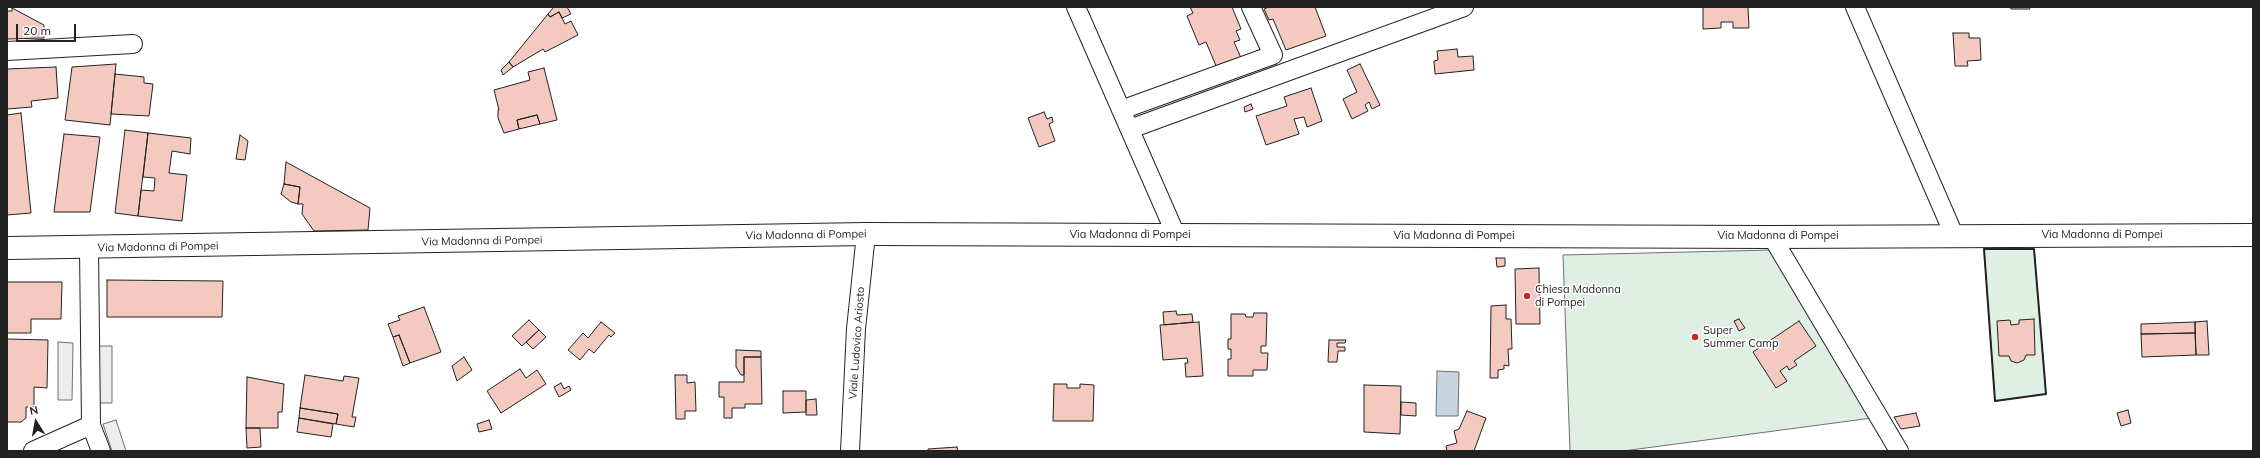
<!DOCTYPE html>
<style>
body{margin:0}
#map{position:relative;width:2260px;height:458px;overflow:hidden;background:#fff;font-family:Mulish,sans-serif}
canvas{display:block}
.frame{position:absolute;inset:0;border:8px solid #222;pointer-events:none}
.north{position:absolute;left:16px;top:402px;width:40px;height:40px;-webkit-text-stroke:3px #fff;paint-order:stroke;rotate:349deg;font-size:11px;font-weight:700;line-height:16px;text-align:center;color:#222}
.north::after{content:'';display:block;margin:auto;width:14px;height:18px;background:#222;clip-path:polygon(50% 0,100% 100%,50% 72%,0 100%)}
.scale{position:absolute;left:16px;top:24px;width:60px;height:18px;box-sizing:border-box;border:2px solid #222;border-top:0;padding-left:5px;font-size:12px;line-height:14px;white-space:nowrap;color:#222;-webkit-text-stroke:3px #fff;paint-order:stroke}
</style>
<div id="map">
<canvas width="2260" height="458"></canvas>
<div class="frame"></div>
<div class="north">N</div>
<div class="scale">20 m</div>
</div>
<script>
const ctx = document.querySelector('canvas').getContext('2d');
ctx.lineJoin = 'round';
function fillPath(path, color) { ctx.fillStyle = color; ctx.fill(path, 'evenodd'); }
const shape = rows => new Path2D(rows.map(r => 'M' + r).join(''));
function trace(path, color, width, dash) { ctx.strokeStyle = color; ctx.lineWidth = width; ctx.lineCap = dash ? 'butt' : 'round'; ctx.setLineDash(dash || []); ctx.stroke(path); }
function drawText(font, color, halo, rows, align = 'center') {
  ctx.font = font + ' Mulish,sans-serif'; ctx.lineWidth = 3; ctx.setLineDash([]); ctx.textBaseline = 'middle'; ctx.strokeStyle = halo; ctx.fillStyle = color; for (const [text, x, y, turn = 0] of rows) {
    ctx.save(); ctx.translate(x, y); ctx.rotate((+turn || 0) * Math.PI / 180); ctx.textAlign = isNaN(turn) ? turn : align; if (halo) ctx.strokeText(text, 0, 0); ctx.fillText(text, 0, 0); ctx.restore();
  }
}
const green = shape([
 [1984,249,2034,249,2046,394,1995,401,1984,249],
 [1771,250,1872,418,1623,451,1570,451,1563,255,1771,250]
]);
fillPath(green, '#e0efe3');
trace(green, '#6f6f6f', 1);
const parking = shape([
 [58,342,73,343,72,400,58,400,58,342],
 [98,346,112,346,112,403,97,403,98,346],
 [116,420,126,451,112,451,103,424,116,420]
]);
fillPath(parking, '#ededed');
trace(parking, '#6f6f6f', 1);
const water = shape([
 [1437,371,1459,372,1458,416,1436,416,1437,371]
]);
fillPath(water, '#c7d3dd');
trace(water, '#6f6f6f', 1);
const building = shape([
 [554,7,567,7,571,14,562,18,559,12,550,17,548,14,554,7],
 [1190,7,1232,7,1241,29,1236,31,1240,40,1234,42,1241,58,1217,68,1206,42,1199,45,1187,16,1193,13,1190,7],
 [1269,7,1315,7,1326,36,1286,50,1273,19,1269,20,1264,9,1269,7],
 [1703,7,1748,7,1749,28,1733,28,1733,22,1721,22,1721,28,1703,29,1703,7],
 [2010,7,2029,7,2030,9,2011,9,2010,7],
 [12,8,44,25,44,38,7,39,7,11,12,11,12,8],
 [559,12,565,24,571,21,578,35,545,52,543,49,513,67,509,62,548,14,550,17,559,12],
 [1953,33,1969,33,1969,38,1980,38,1981,60,1967,61,1968,66,1955,66,1953,33],
 [1457,49,1458,57,1473,56,1474,70,1435,74,1434,61,1438,60,1437,51,1457,49],
 [509,62,513,67,503,75,501,70,509,62],
 [116,64,110,125,65,120,72,67,116,64],
 [1360,64,1380,105,1372,109,1369,102,1365,105,1368,111,1352,119,1343,99,1357,92,1347,70,1360,64],
 [56,67,58,98,31,101,32,107,7,109,7,69,56,67],
 [544,68,557,120,540,124,537,115,517,120,519,129,504,133,498,118,498,110,499,110,494,90,530,80,528,72,544,68],
 [115,74,144,77,144,83,153,84,149,116,111,114,115,74],
 [1311,88,1322,121,1307,127,1304,117,1294,119,1299,134,1266,145,1256,116,1287,106,1284,97,1311,88],
 [1251,104,1253,109,1245,112,1244,107,1251,104],
 [1044,112,1047,119,1052,117,1053,122,1049,124,1055,141,1039,147,1028,118,1044,112],
 [21,113,31,213,7,215,7,115,21,113],
 [537,115,540,124,519,129,517,120,537,115],
 [125,130,148,133,138,216,115,213,125,130],
 [148,133,191,138,190,154,172,151,169,173,187,175,182,221,138,216,141,190,154,191,155,178,143,177,148,133],
 [64,134,100,137,90,212,54,212,64,134],
 [240,135,248,141,245,160,236,159,240,135],
 [286,162,370,208,368,230,314,231,302,214,303,204,298,204,300,187,284,184,286,162],
 [284,184,300,187,298,204,291,202,281,194,284,184],
 [1496,258,1505,258,1505,266,1497,267,1496,258],
 [1539,268,1540,324,1516,324,1515,269,1539,268],
 [107,280,223,281,222,317,107,317,107,280],
 [7,282,62,282,61,319,31,319,31,333,7,333,7,282],
 [1506,305,1506,319,1511,319,1512,349,1508,349,1509,366,1504,365,1504,369,1498,370,1498,378,1490,378,1491,306,1506,305],
 [424,307,441,352,410,363,399,335,393,337,388,324,400,320,398,316,424,307],
 [1176,311,1177,315,1192,314,1193,322,1164,325,1163,312,1176,311],
 [1254,313,1267,313,1266,346,1261,346,1261,353,1268,353,1267,370,1253,370,1253,376,1228,376,1228,359,1231,359,1231,349,1228,349,1228,339,1231,339,1231,314,1245,314,1246,317,1253,317,1254,313],
 [1739,319,1745,328,1739,331,1734,321,1739,319],
 [2034,319,2035,355,2026,355,2024,360,2017,363,2011,361,2009,356,1999,356,1997,321,2010,320,2011,325,2019,324,2019,320,2034,319],
 [529,320,539,330,522,346,512,336,529,320],
 [1799,321,1816,346,1794,361,1797,365,1789,370,1787,366,1780,371,1787,381,1776,388,1753,352,1799,321],
 [2207,321,2209,355,2196,355,2195,322,2207,321],
 [601,322,615,333,611,337,609,335,594,353,589,349,580,360,568,350,583,333,588,338,601,322],
 [1199,322,1203,376,1186,377,1185,363,1188,363,1187,358,1163,360,1160,325,1199,322],
 [2195,322,2195,333,2141,334,2141,324,2195,322],
 [539,330,546,337,533,349,526,342,539,330],
 [2195,333,2196,355,2142,357,2141,334,2195,333],
 [399,335,410,363,403,366,393,337,399,335],
 [7,339,48,340,47,388,34,387,34,407,26,407,26,418,21,422,7,422,7,339],
 [1329,340,1346,340,1345,343,1337,343,1337,347,1345,347,1345,351,1338,351,1337,362,1328,362,1329,340],
 [736,350,761,351,761,357,744,357,744,375,741,375,736,367,736,350],
 [464,357,472,370,457,381,452,366,464,357],
 [744,357,761,357,762,404,745,404,745,408,732,408,732,418,724,418,724,397,719,397,719,382,744,382,744,357],
 [520,369,526,378,537,370,546,384,501,413,487,391,520,369],
 [305,375,343,381,344,376,359,378,352,417,356,417,354,427,336,424,338,414,300,408,305,375],
 [675,375,687,375,687,383,695,382,696,411,685,411,685,419,676,419,675,375],
 [247,377,284,384,282,412,278,412,278,428,246,428,247,377],
 [561,383,564,389,569,386,571,390,559,397,554,387,561,383],
 [1054,384,1067,384,1067,388,1080,388,1080,384,1094,385,1093,421,1053,421,1054,384],
 [1364,385,1401,386,1400,434,1364,432,1364,385],
 [783,391,806,391,806,412,783,413,783,391],
 [816,399,817,415,806,415,806,400,816,399],
 [1401,402,1416,403,1416,416,1401,415,1401,402],
 [300,408,338,414,336,424,299,418,300,408],
 [2128,410,2131,423,2121,426,2117,413,2128,410],
 [1467,411,1486,418,1474,451,1447,451,1446,446,1457,443,1454,431,1459,429,1467,411],
 [1916,413,1920,426,1901,429,1894,417,1916,413],
 [299,418,333,424,331,437,297,432,299,418],
 [489,420,492,429,479,432,477,424,489,420],
 [246,428,260,428,261,447,247,448,246,428],
 [957,447,958,451,928,451,928,449,957,447]
]);
fillPath(building, '#f3c9c0');
trace(building, '#222', 1);
const minor = shape([
 [1076,7,1176,235],
 [1855,7,1954,235],
 [7,51,133,44],
 [1121,110,1273,55,1251,7],
 [1130,129,1464,7],
 [1772,237,1899,451],
 [89,248,91,425,101,451],
 [33,451,91,425],
 [850,451,856,329,866,234]
]);
const tertiary = shape([
 [7,248,866,234,1772,237,2253,235]
]);
trace(minor, '#222', 20);
trace(tertiary, '#222', 24);
trace(minor, '#fff', 18);
trace(tertiary, '#fff', 22);
trace(shape([
 [1984,249,2034,249,2046,394,1995,401,1984,249]
]), '#222', 2);
for (const [x, y, r, color] of [
 [1527,296,4,"#c62828"],
 [1695,337,4,"#c62828"]
]) { const dot = new Path2D(); dot.arc(x, y, r, 0, 2 * Math.PI); ctx.fillStyle = color; ctx.fill(dot); trace(dot, '#fff', 1.5); }
drawText('11px', '#222', '#fff', [
 ["Via Madonna di Pompei",806,235,-1],
 ["Via Madonna di Pompei",1130,235],
 ["Via Madonna di Pompei",2102,235],
 ["Via Madonna di Pompei",1454,236],
 ["Via Madonna di Pompei",1778,236],
 ["Via Madonna di Pompei",482,241,-1],
 ["Via Madonna di Pompei",158,247,-1],
 ["Viale Ludovico Ariosto",857,343,-86]
]);
drawText('11px', '#222', '#fff', [
 ["Chiesa Madonna",1535,290],
 ["di Pompei",1535,303],
 ["Super",1703,331],
 ["Summer Camp",1703,344]
], 'left');
</script>
